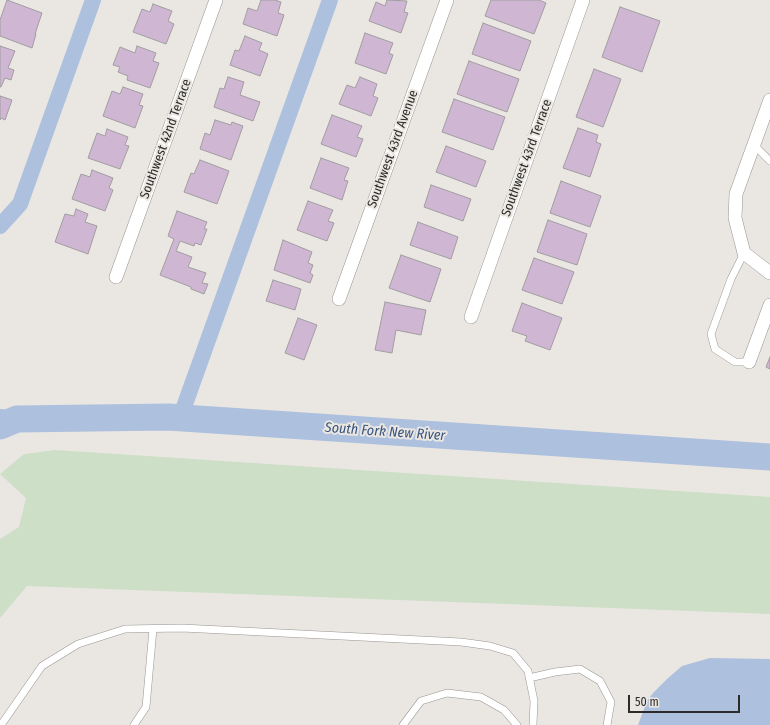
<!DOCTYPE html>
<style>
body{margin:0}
#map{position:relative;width:770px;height:725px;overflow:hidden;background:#eae7e3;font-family:"Fira Sans Condensed",sans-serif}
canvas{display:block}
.scale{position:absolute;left:628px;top:695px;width:112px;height:18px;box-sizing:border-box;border:2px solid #2c2b29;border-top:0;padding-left:5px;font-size:12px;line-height:14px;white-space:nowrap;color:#2c2b29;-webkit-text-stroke:3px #eae7e3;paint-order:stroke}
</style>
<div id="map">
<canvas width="770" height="725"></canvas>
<div class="scale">50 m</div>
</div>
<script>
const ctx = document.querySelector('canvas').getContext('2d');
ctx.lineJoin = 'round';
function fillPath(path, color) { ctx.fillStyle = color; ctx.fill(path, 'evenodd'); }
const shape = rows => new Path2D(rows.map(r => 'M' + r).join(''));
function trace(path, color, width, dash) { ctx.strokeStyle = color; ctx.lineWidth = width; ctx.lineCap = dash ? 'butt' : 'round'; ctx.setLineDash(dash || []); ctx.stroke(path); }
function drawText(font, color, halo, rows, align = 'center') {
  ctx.font = font + ' "Fira Sans Condensed",sans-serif'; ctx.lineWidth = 4; ctx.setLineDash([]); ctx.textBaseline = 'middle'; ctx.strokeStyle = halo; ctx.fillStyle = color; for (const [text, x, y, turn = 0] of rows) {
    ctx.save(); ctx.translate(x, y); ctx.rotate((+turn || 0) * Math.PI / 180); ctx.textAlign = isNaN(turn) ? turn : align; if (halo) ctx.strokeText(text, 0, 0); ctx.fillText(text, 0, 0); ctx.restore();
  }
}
fillPath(shape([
 [56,450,770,497,770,614,27,586,0,618,0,539,19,527,26,498,0,474,24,454]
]), '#cddfc6');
fillPath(shape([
 [710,658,770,659,770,725,638,725,647,701,653,693,667,679,682,666]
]), '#adc0dd');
trace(shape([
 [0,226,20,204,93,0],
 [0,417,17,419],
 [180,418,330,0]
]), '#adc0dd', 16);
trace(shape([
 [0,426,17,419,168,417,770,457]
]), '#adc0dd', 27);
const building = shape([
 [7,0,42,13,35,34,36,34,32,48,0,36,0,20,7,0],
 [261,0,275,0,281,2,278,13,284,15,277,36,243,24,248,8,257,11,261,0],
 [387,0,407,1,404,12,408,13,401,33,369,21,376,2,385,6,387,0],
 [491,0,539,0,546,3,534,34,485,16,491,0],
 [153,4,172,11,168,21,174,24,166,44,133,32,142,9,150,12,153,4],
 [620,7,660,21,642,72,602,57,620,7],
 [483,23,531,41,520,71,472,54,483,23],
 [365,33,393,43,389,53,393,55,386,74,355,63,365,33],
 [245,36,262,43,259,50,268,54,260,76,230,65,235,50,239,51,245,36],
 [0,46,15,51,8,68,14,70,11,80,5,78,1,87,0,87,0,46],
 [137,46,156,53,153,61,159,63,150,88,127,80,128,76,118,72,120,67,113,65,120,47,135,53,137,46],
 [469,61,519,79,507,112,457,94,469,61],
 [594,69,621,79,603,127,576,117,594,69],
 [228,77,244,82,240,95,260,102,253,121,214,107,220,88,224,89,228,77],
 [360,77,377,84,373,96,378,98,371,116,339,104,347,85,355,88,360,77],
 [123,87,143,94,139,105,143,106,135,128,103,116,112,91,120,94,123,87],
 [0,96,12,100,5,120,1,118,0,120,0,96],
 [454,99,505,117,493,150,442,132,454,99],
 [332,115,362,126,357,137,363,139,356,157,321,144,332,115],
 [215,120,231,125,232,122,243,126,231,160,200,149,205,133,210,135,215,120],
 [578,128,598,135,596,142,601,144,590,177,563,168,578,128],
 [107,129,128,137,125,145,129,146,120,169,88,158,97,133,105,136,107,129],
 [446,146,486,161,476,187,436,172,446,146],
 [321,158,349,168,344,180,348,181,342,200,310,188,321,158],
 [200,160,229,171,217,204,184,192,191,173,194,174,200,160],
 [92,170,113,178,109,188,113,190,105,211,72,199,81,174,90,177,92,170],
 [561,181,601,196,590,227,550,213,561,181],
 [431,185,471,199,463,221,424,207,431,185],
 [308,201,333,210,328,221,334,223,327,241,297,230,308,201],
 [76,209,88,214,85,222,97,226,88,254,55,242,65,214,74,216,76,209],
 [177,211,207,222,204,229,207,229,201,245,195,243,194,246,180,241,176,251,192,257,188,267,206,273,202,283,208,284,204,294,191,289,191,287,160,275,174,239,168,236,177,211],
 [548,220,587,234,577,265,537,252,548,220],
 [418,222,458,237,451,259,410,245,418,222],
 [283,240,312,252,308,263,313,265,310,273,313,275,310,283,274,270,283,240],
 [401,255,441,269,430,302,389,288,401,255],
 [534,258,574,272,562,304,522,290,534,258],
 [273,280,301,289,295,310,266,301,273,280],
 [385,302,426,310,421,335,396,330,392,353,375,350,385,302],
 [522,303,562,318,550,350,525,341,527,336,512,331,522,303],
 [298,318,317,325,304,360,285,353,298,318],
 [770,357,770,369,766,367,770,357]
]);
fillPath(building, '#cfb7d3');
trace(building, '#a09da0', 1);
const service = shape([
 [754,145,770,161],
 [744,253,731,279,711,334,715,349,735,362,749,362],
 [529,678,555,672,580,669,600,681,611,702,607,725],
 [1,725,42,666,78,644,125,629,182,628,461,642,490,646,513,653,528,671,534,701,533,725],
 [134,725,146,707,153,629],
 [403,725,421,701,447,693,481,697,504,710,517,725]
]);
const minor = shape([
 [770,100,736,194,735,218,744,253,770,273],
 [116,277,216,0],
 [339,299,447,0],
 [471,317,583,0],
 [749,362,770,305]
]);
trace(service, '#979591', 8);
trace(minor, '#979591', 14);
trace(service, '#fff', 7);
trace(minor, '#fff', 13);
drawText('13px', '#2c2b29', '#eae7e3', [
 ["Southwest 42nd Terrace",166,139,-70],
 ["Southwest 43rd Avenue",393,149,-70],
 ["Southwest 43rd Terrace",527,158,-70]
]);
drawText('italic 14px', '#38537d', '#eae7e3', [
 ["South Fork New River",385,432,4]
]);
</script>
